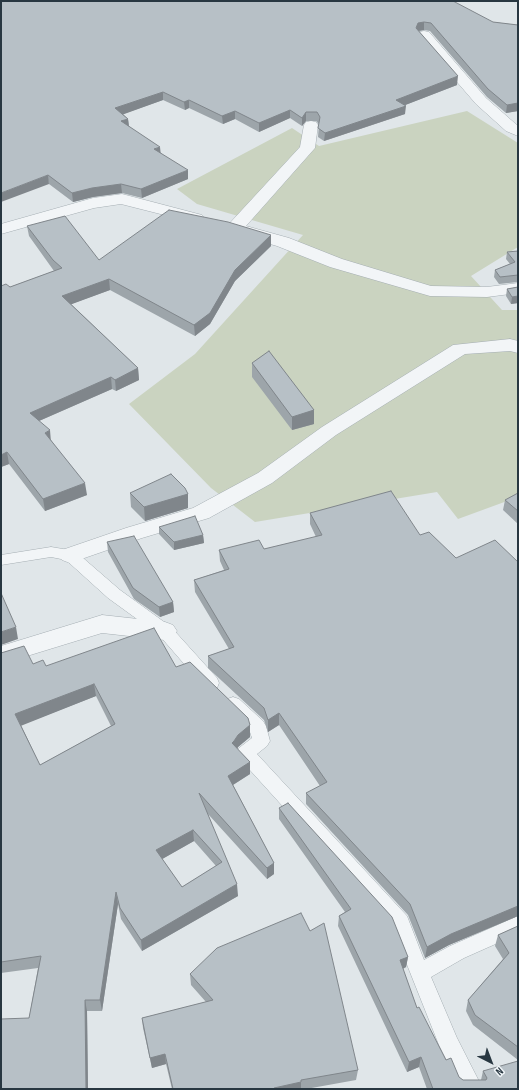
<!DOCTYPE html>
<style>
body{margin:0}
#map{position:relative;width:519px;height:1090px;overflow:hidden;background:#e0e6e9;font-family:"Sofia Sans Condensed",sans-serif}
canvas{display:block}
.frame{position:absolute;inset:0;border:2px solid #283741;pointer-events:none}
.north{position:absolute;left:471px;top:1042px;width:40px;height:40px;-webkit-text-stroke:3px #eff4f7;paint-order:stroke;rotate:138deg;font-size:11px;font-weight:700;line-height:16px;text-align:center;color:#283741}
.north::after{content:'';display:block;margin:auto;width:14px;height:18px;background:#283741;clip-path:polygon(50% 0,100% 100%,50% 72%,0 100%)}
</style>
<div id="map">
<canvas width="519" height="1090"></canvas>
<div class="frame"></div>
<div class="north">N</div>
</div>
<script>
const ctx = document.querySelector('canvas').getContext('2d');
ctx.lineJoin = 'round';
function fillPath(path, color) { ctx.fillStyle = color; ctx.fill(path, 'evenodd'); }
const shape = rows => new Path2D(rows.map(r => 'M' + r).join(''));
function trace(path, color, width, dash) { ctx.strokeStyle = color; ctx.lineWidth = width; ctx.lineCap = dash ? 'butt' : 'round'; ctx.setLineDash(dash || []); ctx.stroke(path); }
fillPath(shape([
 [467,111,518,143,518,247,471,276,502,310,518,310,518,497,458,519,437,492,255,522,211,488,129,404,195,354,303,235,197,204,177,189,292,128,319,146]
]), '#cad3c0');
const service = shape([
 [51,547,75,551,120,590,171,627,217,678,219,683,217,688,211,689,205,688,159,635,108,598,66,560,51,557,1,565,1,555,51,547],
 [233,697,239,699,263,721,266,726,270,741,267,746,257,754,407,916,424,960,450,946,518,916,518,934,464,958,431,977,457,1038,483,1089,461,1089,439,1045,392,927,239,758,236,753,239,748,252,738,249,729,227,709,225,704,227,699,233,697]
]);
const minor = shape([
 [424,31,429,32,486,98,518,126,518,136,506,131,476,104,419,38,417,35,419,32,424,31],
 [311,121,316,122,318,125,315,148,246,226,289,238,342,259,431,286,487,287,518,283,518,293,487,297,430,296,330,267,277,246,229,232,227,228,229,224,300,147,304,125,306,122,311,121],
 [122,194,202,215,204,218,202,221,196,223,121,204,94,208,1,234,1,224,93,198,122,194],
 [510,339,518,341,518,353,510,351,465,354,336,435,272,483,209,518,142,538,70,563,62,560,59,555,62,550,126,528,193,508,258,473,322,427,453,345,510,339],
 [102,615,165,622,173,625,177,631,173,637,165,640,102,633,1,664,1,646,102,615]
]);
trace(service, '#a5aeb3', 1);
trace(minor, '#a5aeb3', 1);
fillPath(service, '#f2f5f7');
fillPath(minor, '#f2f5f7');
fillPath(shape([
 [1,1,493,22,518,25,518,111,506,113,487,97,430,31,424,30,419,31,457,85,405,105,405,114,324,141,318,137,319,124,316,121,306,121,302,126,290,118,259,132,235,119,223,124,189,108,185,110,163,100,123,114,128,119,129,126,161,153,188,179,142,198,122,193,93,197,73,202,49,184],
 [27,226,99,260,271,235,271,246,235,281,210,324,195,336,110,290,71,304,138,368,139,380,116,391,112,389,39,421,51,440,87,495,45,511,9,464,1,467,10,287,54,271,29,236],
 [518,251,518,282,499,284,494,277,495,270,510,264,506,259,507,252],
 [518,287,518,303,511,304,506,296,507,289],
 [252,363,314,410,314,424,292,430,252,377],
 [130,493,188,494,188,508,145,521,131,507],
 [518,493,518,524,503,510,505,500],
 [310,513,420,535,456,558,518,562,518,916,449,945,425,958,408,915,306,804,306,793,320,786,279,725,268,732,264,720,208,668,208,656,229,649,195,592,194,580,224,570,220,561,219,550,264,549,316,537,310,524],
 [159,527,203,535,204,543,174,550,159,534],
 [107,542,173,602,174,612,160,617,134,599,108,552],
 [1,653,33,664,46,666,176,667,250,725,250,737,238,747,237,749,250,762,250,774,233,785,274,863,274,874,267,879,208,814,238,896,142,951,121,919,118,904,102,1011,87,1011,88,1089,1,1089,29,1018,38,968,1,973],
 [96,696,111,726,40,765,21,725],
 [194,841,216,866,182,887,162,859],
 [279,808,408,957,406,967,403,969,417,1008,446,1060,459,1077,463,1080,481,1080,483,1071,518,1089,427,1089,419,1067,407,1072,338,926,339,916,345,912,279,819],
 [518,926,518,1060,473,1025,466,1011,468,1000,503,959,495,946,498,935],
 [190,974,358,1070,356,1080,306,1089,172,1089,166,1064,152,1068,143,1028,142,1018,206,1002,191,985]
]), '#9da5aa');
fillPath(shape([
 [424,22,424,30,418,31,416,28,418,23],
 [458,76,457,85,395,109,396,100],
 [163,92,163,100,116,117,115,108],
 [189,100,189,108,185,110,184,102],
 [518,103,518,111,506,113,507,105],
 [406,106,405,114,324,141,325,133],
 [290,110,290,118,259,132,259,123],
 [235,111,235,119,223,124,222,116],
 [306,112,306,121,302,126,302,118],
 [128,119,129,127,121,121],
 [160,147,161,156,154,149],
 [188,170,188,179,142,198,141,189],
 [48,175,49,184,1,202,1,193],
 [121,184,122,193,93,197,73,202,72,193,92,188],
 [271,235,271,246,235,281,210,324,195,336,194,325,235,270],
 [109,279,110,290,64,307,62,296],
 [518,296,518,303,511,304,512,297],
 [138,368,139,380,116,391,115,380],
 [111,377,112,389,32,424,30,413],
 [314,410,314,424,292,430,292,417],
 [50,430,51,442,45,433],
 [7,452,9,464,1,467,1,455],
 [85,483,87,495,45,511,43,499],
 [188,494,188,508,145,521,144,507],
 [203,535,204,543,174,550,174,542],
 [173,602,174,612,160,617,159,607],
 [16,627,18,639,1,645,1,632],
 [94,684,96,696,18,727,15,714],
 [279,713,279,725,268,732,268,720],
 [250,725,250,737,238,747,235,754,232,743,238,735],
 [250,762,250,774,228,788,228,776],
 [193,830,194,841,157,862,156,850],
 [274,863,274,874,267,879,267,868],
 [237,884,238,896,142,951,141,940],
 [116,892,118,904,102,1011,100,1000],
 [518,906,518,916,449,945,425,958,427,947,451,934],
 [408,957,406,967,398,971,400,960],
 [85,1000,87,1011,88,1089,86,1089],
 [165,1054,166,1064,152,1068,150,1058],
 [421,1057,419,1067,407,1072,409,1062],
 [301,1082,301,1089,274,1089,274,1088]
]), '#80868b');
const building = shape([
 [1,1,453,1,493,22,518,25,518,103,507,105,488,89,431,23,424,22,418,23,416,28,458,76,396,100,406,106,325,133,318,128,320,117,317,112,306,112,302,118,290,110,259,123,235,111,222,116,189,100,184,102,163,92,115,108,128,119,121,121,160,147,154,149,188,170,141,189,121,184,92,188,72,193,48,175,1,193,1,1],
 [169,210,228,222,271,235,235,270,210,313,194,325,109,279,62,296,138,368,115,380,111,377,30,413,50,430,45,433,85,483,43,499,7,452,1,455,1,286,6,284,10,287,62,268,53,260,27,226,65,216,99,260,169,210],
 [518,251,518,275,500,277,495,270,515,262,507,252,518,251],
 [518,287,518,296,512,297,507,289,518,287],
 [269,351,314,410,292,417,252,363,269,351],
 [171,474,185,488,188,494,144,507,130,493,171,474],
 [391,491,420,535,429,532,456,558,495,540,518,562,518,906,451,934,427,947,410,904,306,793,327,782,279,713,268,720,264,708,208,656,234,647,194,580,229,569,219,550,259,540,264,549,322,535,310,513,391,491],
 [518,493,518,511,505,500,518,493],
 [195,516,203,535,174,542,159,527,195,516],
 [134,536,173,602,159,607,133,588,107,542,134,536],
 [1,593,16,627,1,632,1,593],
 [154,628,176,667,190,662,248,718,250,725,238,735,234,741,232,743,250,762,228,776,274,863,267,868,199,793,237,884,141,940,120,908,116,892,100,1000,85,1000,86,1089,1,1089,1,1019,29,1018,41,956,1,962,1,653,24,646,33,664,43,660,46,666,154,628],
 [94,684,115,724,40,765,15,714,94,684],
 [193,830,222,862,182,887,156,850,193,830],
 [288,803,392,917,408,957,400,960,417,1008,419,1007,446,1060,451,1058,459,1077,463,1080,486,1080,487,1078,483,1071,518,1061,518,1089,433,1089,421,1057,409,1062,339,916,351,909,279,808,288,803],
 [301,913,310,931,324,923,358,1070,301,1080,301,1082,274,1088,274,1089,173,1089,165,1054,150,1058,142,1018,213,1000,190,974,217,948,301,913],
 [518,926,518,1047,475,1015,468,1000,509,953,498,935,518,926]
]);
fillPath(building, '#b7c0c6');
trace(building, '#80868b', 1);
</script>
